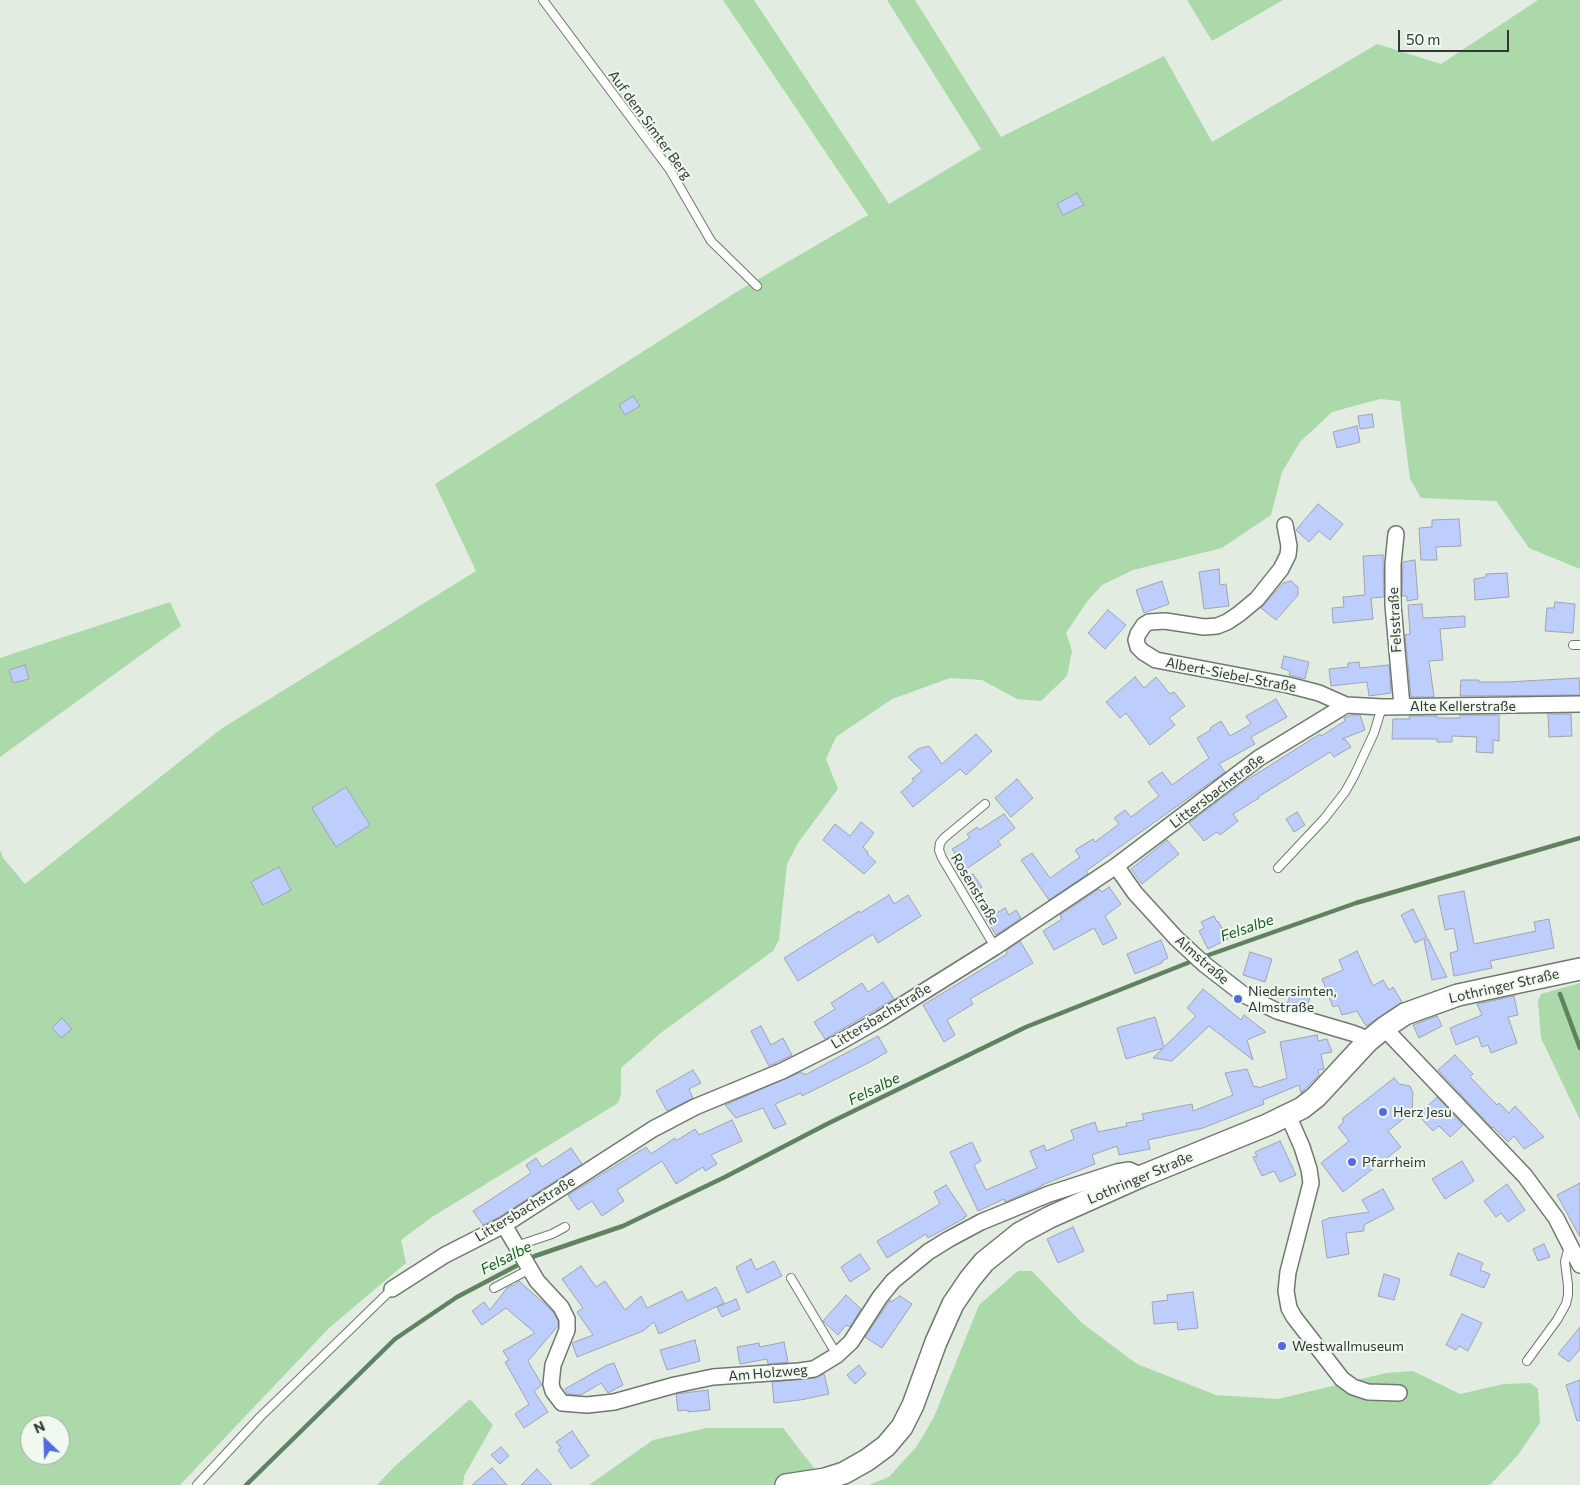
<!DOCTYPE html>
<meta charset="utf-8">
<style>
body{margin:0}
#map{position:relative;width:1580px;height:1485px;overflow:hidden;background:#e2ece1;font-family:Commissioner,sans-serif}
canvas{display:block}
.north{position:absolute;left:20px;top:1415px;width:50px;height:50px;box-sizing:border-box;background:#eff9ef;border:1px solid #a4aca4;border-radius:50%;rotate:336deg;font-size:14px;font-weight:700;line-height:20px;text-align:center;color:#343834}
.north::after{content:'';display:block;margin:auto;width:18px;height:22px;background:#526be0;clip-path:polygon(50% 0,100% 100%,50% 72%,0 100%)}
.scale{position:absolute;left:1398px;top:30px;width:111px;height:22px;box-sizing:border-box;border:2px solid #343834;border-top:0;padding-left:6px;font-size:15px;line-height:18px;white-space:nowrap;color:#343834;-webkit-text-stroke:4px #eff9ef;paint-order:stroke}
</style>
<div id="map">
<canvas width="1580" height="1485"></canvas>
<div class="north">N</div>
<div class="scale">50 m</div>
</div>
<script>
const ctx = document.querySelector('canvas').getContext('2d');
ctx.lineJoin = 'round';
function fillPath(path, color) { ctx.fillStyle = color; ctx.fill(path, 'evenodd'); }
const shape = rows => new Path2D(rows.map(r => 'M' + r).join(''));
function trace(path, color, width, dash) { ctx.strokeStyle = color; ctx.lineWidth = width; ctx.lineCap = dash ? 'butt' : 'round'; ctx.setLineDash(dash || []); ctx.stroke(path); }
function drawText(font, color, halo, rows, align = 'center') {
  ctx.font = font + ' Commissioner,sans-serif'; ctx.lineWidth = 4; ctx.setLineDash([]); ctx.textBaseline = 'middle'; ctx.strokeStyle = halo; ctx.fillStyle = color; for (const [text, x, y, turn = 0] of rows) {
    ctx.save(); ctx.translate(x, y); ctx.rotate((+turn || 0) * Math.PI / 180); ctx.textAlign = isNaN(turn) ? turn : align; if (halo) ctx.strokeText(text, 0, 0); ctx.fillText(text, 0, 0); ctx.restore();
  }
}
fillPath(shape([
 [723,0,754,0,889,204,981,149,887,0,915,0,1001,137,1164,56,1212,142,1377,44,1441,64,1538,0,1580,0,1580,569,1529,548,1496,501,1421,498,1410,479,1400,401,1380,399,1332,412,1300,442,1282,472,1271,515,1222,548,1133,570,1102,585,1086,603,1066,633,1072,651,1067,676,1041,701,1017,699,982,680,950,678,892,699,836,737,826,759,838,789,798,843,787,864,779,940,773,951,662,1032,621,1068,621,1094,618,1103,432,1217,401,1240,406,1263,329,1328,180,1485,0,1485,0,850,3,858,25,884,221,729,476,571,435,484,738,291,868,215],
 [30,1425,60,1425,60,1455,30,1455],
 [1187,0,1283,0,1212,41],
 [170,602,181,626,0,757,0,658],
 [1580,983,1580,1120,1541,1038,1538,1001,1541,994],
 [1018,1271,1032,1271,1082,1323,1137,1364,1216,1395,1278,1399,1386,1373,1413,1371,1460,1394,1504,1384,1530,1383,1538,1389,1540,1423,1518,1455,1490,1485,869,1485,889,1477,917,1446,934,1417,979,1305],
 [470,1399,493,1425,464,1476,463,1485,377,1485,394,1467],
 [707,1428,783,1428,827,1485,589,1485,653,1440]
]), '#abd9aa');
trace(shape([
 [1203,957,1356,903,1580,838],
 [1560,994,1580,1048],
 [246,1485,395,1339,457,1297,535,1256,623,1226,725,1177,829,1123,1026,1027,1195,960]
]), '#618260', 4.5);
const building = shape([
 [1077,193,1084,205,1063,215,1057,204,1077,193],
 [633,396,640,406,625,415,619,405,633,396],
 [1372,414,1374,427,1360,429,1358,416,1372,414],
 [1357,426,1360,442,1337,448,1333,432,1357,426],
 [1318,504,1343,524,1330,540,1319,531,1309,542,1296,530,1318,504],
 [1459,519,1461,546,1436,547,1437,560,1421,560,1419,528,1432,527,1432,520,1459,519],
 [1383,555,1384,597,1371,598,1373,619,1333,623,1332,608,1344,607,1343,597,1365,595,1363,556,1383,555],
 [1415,560,1418,599,1407,601,1407,596,1402,596,1403,562,1415,560],
 [1219,569,1220,585,1226,584,1229,606,1204,609,1199,572,1219,569],
 [1507,573,1509,597,1475,600,1474,579,1486,577,1486,574,1507,573],
 [1162,581,1169,604,1144,613,1136,590,1162,581],
 [1291,581,1298,587,1298,595,1276,620,1261,608,1283,583,1291,581],
 [1555,602,1575,604,1573,633,1545,631,1547,608,1554,608,1555,602],
 [1422,604,1423,618,1465,616,1465,627,1440,629,1443,660,1429,661,1434,697,1411,697,1405,635,1410,634,1408,605,1422,604],
 [1108,610,1126,625,1105,649,1088,633,1108,610],
 [1284,656,1309,662,1305,679,1289,675,1290,671,1281,668,1284,656],
 [1359,662,1360,668,1389,665,1391,693,1369,696,1367,682,1331,686,1329,669,1348,667,1348,663,1359,662],
 [25,665,29,679,13,683,9,670,25,665],
 [1135,677,1144,688,1156,677,1170,694,1174,692,1185,706,1169,718,1175,725,1150,745,1126,713,1120,718,1106,702,1135,677],
 [1579,678,1580,695,1460,696,1461,680,1479,680,1479,682,1507,682,1579,678],
 [1276,699,1287,717,1251,737,1255,744,1219,764,1225,772,1086,871,1088,874,1049,900,1021,860,1032,853,1050,878,1080,857,1075,850,1093,839,1095,842,1119,824,1114,818,1125,810,1131,817,1159,796,1148,782,1162,772,1172,785,1209,758,1197,738,1211,730,1210,728,1221,721,1230,736,1251,724,1246,716,1276,699],
 [1548,714,1571,714,1572,736,1549,737,1548,714],
 [1352,715,1360,715,1365,730,1342,739,1346,740,1351,747,1334,757,1330,752,1258,797,1259,798,1233,814,1238,821,1220,835,1217,832,1204,841,1189,823,1242,783,1320,734,1321,736,1345,721,1344,718,1352,715],
 [1460,715,1499,715,1499,741,1493,740,1493,753,1476,752,1477,737,1452,736,1452,742,1437,742,1437,739,1392,739,1393,719,1410,719,1409,716,1437,716,1437,718,1460,718,1460,715],
 [976,734,992,751,966,775,960,769,913,807,901,792,914,781,912,779,922,771,908,757,918,749,929,746,942,764,976,734],
 [1017,779,1033,798,1011,817,995,798,1017,779],
 [346,787,370,825,336,847,312,808,346,787],
 [1297,812,1305,825,1294,832,1286,819,1297,812],
 [1004,814,1015,828,998,841,1001,845,965,870,952,849,970,838,967,834,977,827,979,830,1004,814],
 [861,822,874,833,863,847,868,852,867,854,876,862,864,874,823,840,835,824,850,836,861,822],
 [1167,840,1179,854,1142,884,1131,869,1167,840],
 [279,867,291,890,263,905,251,882,279,867],
 [973,874,982,887,972,894,963,881,973,874],
 [1109,887,1121,904,1105,916,1117,938,1103,945,1094,928,1054,950,1043,931,1062,919,1060,915,1099,889,1102,892,1109,887],
 [1464,891,1474,944,1536,931,1534,922,1549,919,1554,948,1490,961,1492,968,1454,976,1450,953,1458,951,1454,928,1445,930,1438,896,1464,891],
 [889,895,894,904,908,895,921,916,878,943,873,934,798,981,784,958,859,911,860,913,889,895],
 [1005,908,1009,915,1016,910,1021,918,996,935,986,919,1005,908],
 [1413,909,1427,937,1415,943,1401,915,1413,909],
 [1214,916,1217,922,1218,921,1228,939,1208,949,1199,931,1204,928,1201,922,1214,916],
 [1428,939,1447,977,1432,980,1424,940,1428,939],
 [1161,940,1168,958,1162,961,1162,963,1135,974,1127,954,1161,940],
 [1020,941,1033,963,970,999,973,1004,947,1020,955,1035,944,1042,923,1005,1007,954,1006,951,1020,941],
 [1357,951,1373,986,1383,980,1389,990,1393,987,1402,1002,1366,1026,1357,1011,1342,1015,1338,1005,1333,1007,1322,979,1343,970,1339,960,1357,951],
 [1250,952,1272,959,1265,982,1243,975,1250,952],
 [883,982,894,999,825,1039,814,1022,835,1009,831,1003,862,983,868,992,883,982],
 [1293,988,1311,994,1306,1010,1287,1004,1293,988],
 [1203,989,1241,1020,1244,1015,1266,1032,1247,1040,1253,1060,1209,1026,1172,1061,1153,1058,1163,1048,1126,1059,1117,1028,1155,1017,1164,1047,1196,1016,1187,1008,1203,989],
 [1514,996,1518,1015,1508,1017,1517,1043,1491,1053,1488,1045,1482,1047,1478,1036,1456,1045,1450,1028,1482,1015,1477,1004,1514,996],
 [1437,1016,1442,1026,1419,1038,1413,1025,1437,1016],
 [62,1018,72,1029,61,1038,52,1028,62,1018],
 [761,1026,771,1045,783,1038,792,1055,769,1066,751,1031,761,1026],
 [1317,1035,1318,1041,1327,1039,1332,1052,1321,1054,1324,1069,1318,1070,1319,1075,1301,1093,1299,1085,1263,1100,1264,1104,1203,1128,1148,1140,1150,1149,1119,1155,1117,1146,1092,1155,1095,1164,1042,1185,1042,1186,1005,1202,1004,1199,978,1211,950,1152,972,1142,981,1161,974,1165,986,1190,1037,1168,1030,1151,1044,1145,1046,1151,1074,1139,1071,1130,1095,1122,1098,1132,1127,1126,1126,1123,1144,1120,1142,1114,1192,1104,1193,1111,1233,1095,1225,1073,1247,1069,1254,1087,1257,1086,1258,1088,1287,1078,1280,1042,1317,1035],
 [878,1036,887,1052,870,1062,802,1096,801,1093,775,1104,786,1124,774,1129,763,1108,736,1118,725,1105,801,1072,802,1074,804,1073,805,1075,878,1036],
 [1455,1055,1473,1074,1470,1077,1497,1105,1499,1103,1509,1113,1515,1106,1544,1137,1524,1149,1514,1136,1508,1142,1493,1127,1492,1128,1438,1070,1455,1055],
 [693,1070,701,1083,689,1089,693,1098,667,1111,656,1091,693,1070],
 [1394,1078,1399,1084,1410,1086,1413,1093,1412,1112,1388,1131,1401,1147,1343,1192,1321,1163,1349,1141,1338,1127,1343,1123,1343,1118,1394,1078],
 [1437,1097,1463,1125,1450,1137,1439,1126,1433,1131,1418,1115,1437,1097],
 [732,1120,742,1141,711,1155,717,1164,705,1171,703,1167,676,1184,662,1161,617,1190,624,1201,602,1216,592,1201,578,1210,568,1195,646,1147,651,1154,675,1138,676,1141,695,1129,699,1135,732,1120],
 [1280,1141,1296,1175,1280,1182,1274,1171,1262,1176,1253,1157,1257,1156,1255,1152,1280,1141],
 [571,1148,582,1164,499,1217,483,1225,473,1211,531,1173,526,1165,536,1158,542,1167,571,1148],
 [1462,1161,1474,1181,1445,1199,1432,1179,1462,1161],
 [1580,1183,1580,1237,1557,1195,1580,1183],
 [1507,1184,1525,1210,1508,1222,1501,1213,1496,1217,1484,1201,1507,1184],
 [946,1185,967,1216,964,1217,965,1218,928,1238,926,1234,887,1258,877,1241,940,1204,934,1192,946,1185],
 [1383,1189,1394,1209,1364,1225,1364,1231,1346,1233,1349,1254,1327,1258,1322,1221,1329,1218,1369,1212,1362,1200,1383,1189],
 [1073,1227,1084,1251,1058,1263,1047,1239,1073,1227],
 [1544,1244,1550,1257,1538,1261,1533,1249,1544,1244],
 [1458,1253,1483,1263,1480,1270,1490,1274,1484,1288,1450,1275,1458,1253],
 [860,1254,870,1269,850,1282,841,1267,860,1254],
 [751,1259,756,1270,774,1261,782,1276,747,1293,736,1267,751,1259],
 [581,1266,596,1287,605,1281,625,1310,641,1296,647,1308,682,1291,687,1301,716,1287,724,1303,659,1334,654,1322,643,1331,577,1357,572,1343,593,1335,577,1312,583,1308,562,1279,581,1266],
 [1384,1274,1400,1279,1394,1300,1378,1296,1384,1274],
 [519,1281,545,1304,553,1312,558,1321,558,1326,528,1361,542,1385,534,1391,548,1412,524,1428,515,1414,529,1404,505,1362,509,1360,503,1351,535,1333,506,1308,482,1325,472,1311,484,1302,490,1310,507,1288,512,1285,513,1286,519,1281],
 [1193,1292,1198,1328,1178,1330,1177,1322,1154,1324,1152,1302,1168,1300,1167,1295,1193,1292],
 [846,1295,861,1309,850,1327,846,1325,838,1335,823,1321,846,1295],
 [900,1296,912,1304,882,1348,865,1337,890,1300,891,1302,900,1296],
 [736,1299,740,1309,722,1317,717,1307,736,1299],
 [1462,1314,1482,1323,1468,1351,1459,1346,1456,1350,1446,1345,1462,1314],
 [1580,1327,1580,1349,1569,1362,1558,1354,1580,1327],
 [695,1340,700,1361,667,1370,660,1350,695,1340],
 [784,1342,788,1362,768,1364,767,1359,740,1364,737,1347,759,1343,760,1347,784,1342],
 [614,1363,623,1385,608,1393,601,1383,581,1395,568,1394,565,1389,607,1365,614,1363],
 [859,1365,866,1374,855,1384,847,1375,859,1365],
 [824,1374,829,1394,800,1400,774,1403,772,1382,815,1378,824,1374],
 [1580,1380,1580,1420,1577,1421,1566,1385,1580,1380],
 [708,1390,710,1410,688,1412,688,1410,678,1411,676,1394,708,1390],
 [572,1431,589,1456,571,1469,558,1450,561,1448,556,1442,572,1431],
 [501,1447,509,1456,500,1464,491,1455,501,1447],
 [492,1468,507,1485,472,1485,492,1468],
 [537,1469,552,1485,521,1485,537,1469]
]);
fillPath(building, '#bdcdfc');
trace(building, '#a0a4b0', 1);
const service = shape([
 [543,0,670,170,711,241,757,286],
 [1573,645,1580,645],
 [985,804,944,838,940,843,939,850,942,858,995,947],
 [1278,868,1324,819,1345,792,1354,776,1374,733,1382,707],
 [516,1246,552,1234,565,1227],
 [791,1278,837,1355],
 [494,1288,530,1269],
 [1527,1361,1557,1320,1566,1304,1568,1295,1568,1285,1565,1262,1569,1246],
 [197,1485,260,1417,392,1289]
]);
const minor = shape([
 [1285,525,1289,546,1288,555,1281,569,1257,599,1239,614,1227,622,1217,626,1204,627,1165,621,1149,622,1144,625,1138,634,1136,640,1138,647,1143,652,1156,660,1288,685,1319,693,1346,705,1382,707,1580,704],
 [1396,534,1393,564,1393,605,1402,706],
 [1116,866,1135,893,1176,938,1204,964,1244,995,1277,1011,1352,1033,1360,1036,1367,1042],
 [1384,1028,1525,1176,1556,1218,1580,1265],
 [1288,1115,1302,1147,1309,1169,1311,1183,1288,1272,1286,1291,1289,1308,1294,1317,1342,1379,1353,1387,1368,1392,1399,1393],
 [504,1225,537,1281,561,1307,567,1319,567,1330,553,1365,551,1384,553,1391,562,1403,587,1405,614,1402,675,1385,713,1377,799,1371,814,1369,837,1355,851,1342,880,1297,893,1281,928,1252,949,1239,981,1222,1049,1194,1117,1172,1129,1170,1142,1176],
 [392,1289,445,1255,504,1225,653,1129,695,1107,782,1071,838,1043,880,1019,995,947,1116,866,1259,758,1346,705]
]);
const secondary = shape([
 [786,1485,825,1479,844,1473,867,1460,886,1446,902,1427,913,1405,936,1342,953,1304,970,1279,984,1262,1020,1233,1050,1217,1142,1176,1267,1125,1302,1108,1316,1097,1367,1042,1384,1028,1405,1014,1458,995,1580,969]
]);
trace(service, '#70786f', 10);
trace(minor, '#70786f', 18);
trace(secondary, '#70786f', 24);
trace(service, '#fff', 8);
trace(minor, '#fff', 15);
trace(secondary, '#fff', 21);
for (const [x, y, r, color] of [
 [1238,999,5,"#526be0"],
 [1383,1112,5,"#526be0"],
 [1352,1162,5,"#526be0"],
 [1282,1346,5,"#526be0"]
]) { const dot = new Path2D(); dot.arc(x, y, r, 0, 2 * Math.PI); ctx.fillStyle = color; ctx.fill(dot); trace(dot, '#eff9ef', 2); }
drawText('14px', '#343834', '#eff9ef', [
 ["Auf dem Simter Berg",650,125,54],
 ["Felsstraße",1395,620,-93],
 ["Albert-Siebel-Straße",1231,675,11],
 ["Alte Kellerstraße",1463,706],
 ["Littersbachstraße",1217,791,-37],
 ["Rosenstraße",975,889,59],
 ["Almstraße",1202,960,41],
 ["Lothringer Straße",1504,986,-13],
 ["Littersbachstraße",881,1016,-31],
 ["Lothringer Straße",1140,1178,-23],
 ["Littersbachstraße",525,1209,-31],
 ["Am Holzweg",768,1373,-5]
]);
drawText('14px', '#343834', '#eff9ef', [
 ["Niedersimten,",1248,991],
 ["Almstraße",1248,1007],
 ["Herz Jesu",1393,1112],
 ["Pfarrheim",1362,1162],
 ["Westwallmuseum",1292,1346]
], 'left');
drawText('italic 15px', '#175a1c', '#eff9ef', [
 ["Felsalbe",1247,928,-19],
 ["Felsalbe",874,1089,-26],
 ["Felsalbe",506,1258,-27]
]);
</script>
